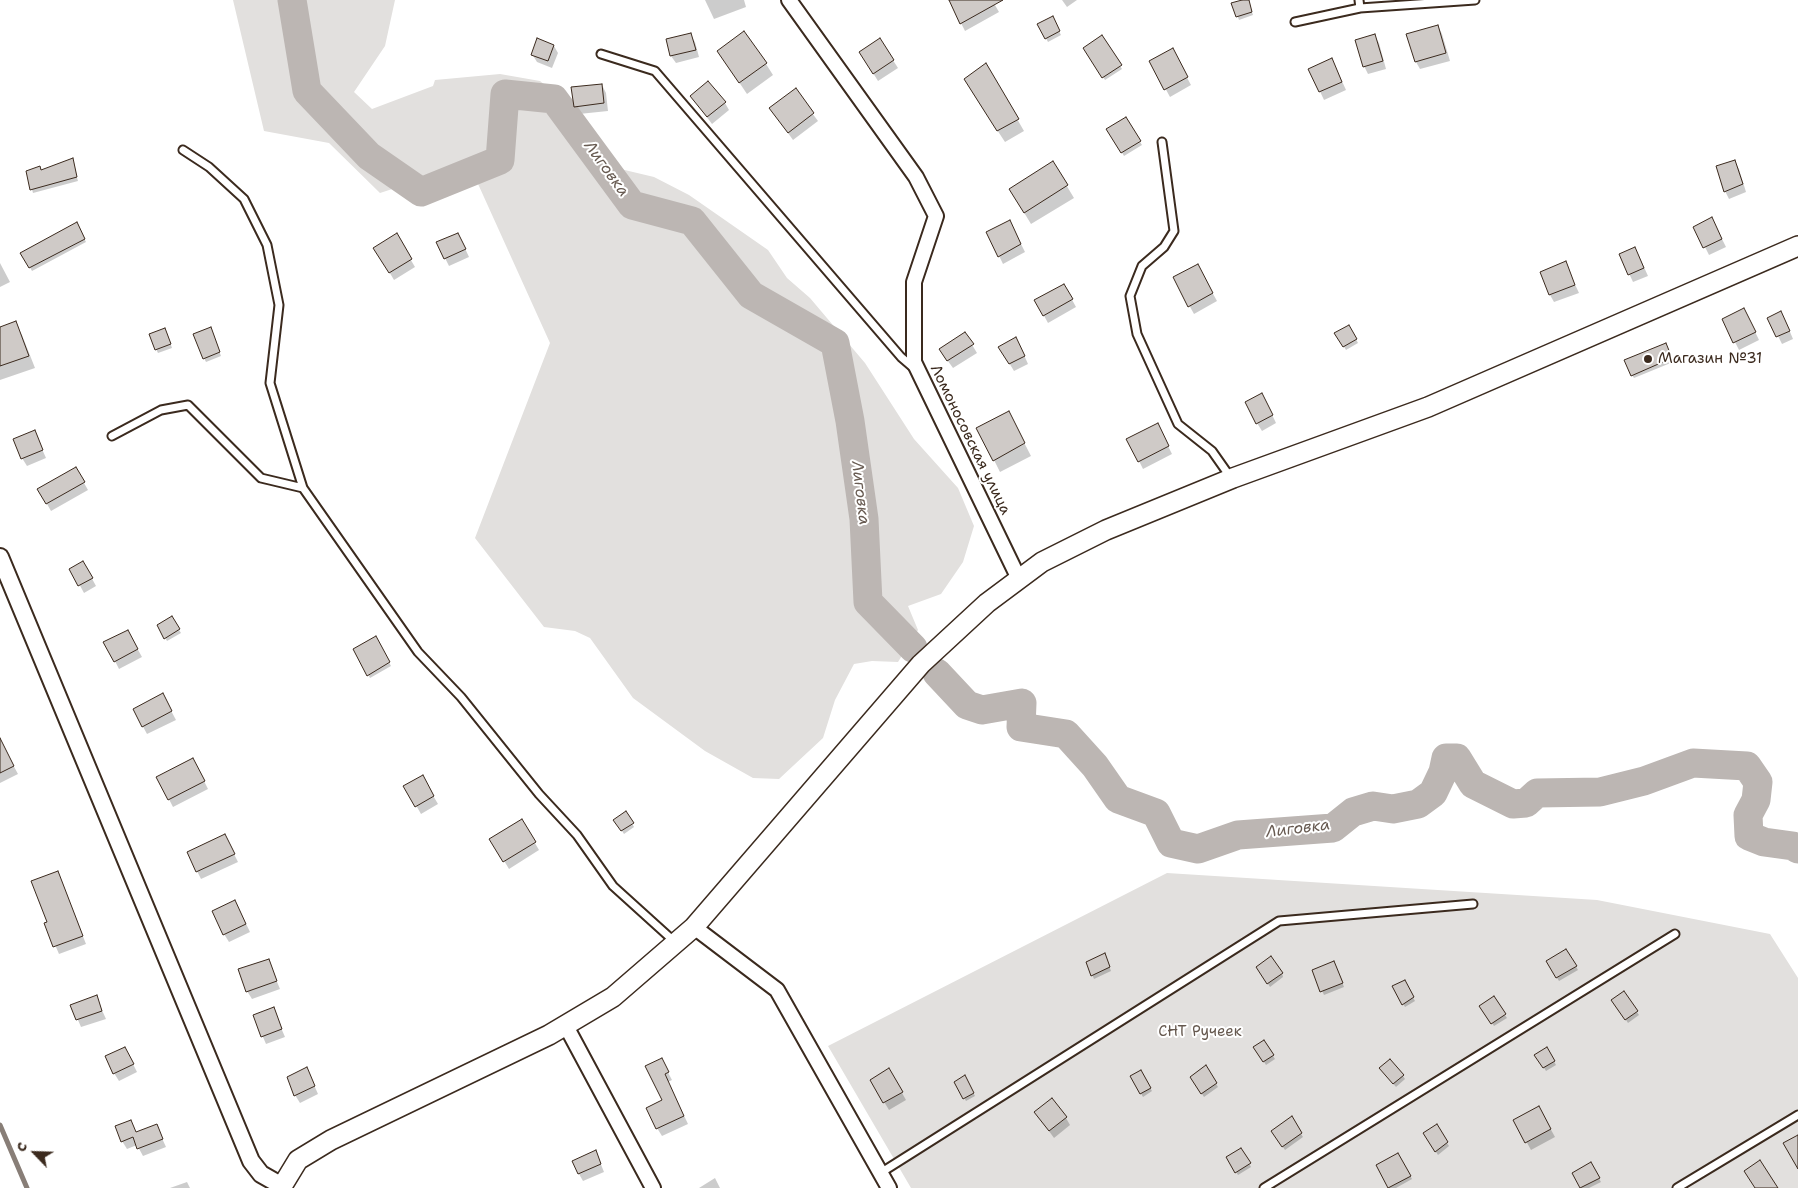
<!DOCTYPE html>
<meta charset="utf-8">
<style>
body{margin:0}
#map{position:relative;width:1798px;height:1188px;overflow:hidden;background:#fff;font-family:"Shantell Sans",sans-serif}
canvas{display:block}
.north{position:absolute;left:10px;top:1128px;width:50px;height:50px;-webkit-text-stroke:4px #fff;paint-order:stroke;rotate:294deg;font-size:14px;font-weight:700;line-height:20px;text-align:center;color:#3b2a1e}
.north::after{content:'';display:block;margin:auto;width:18px;height:22px;background:#3b2a1e;clip-path:polygon(50% 0,100% 100%,50% 72%,0 100%)}
</style>
<div id="map">
<canvas width="1798" height="1188"></canvas>
<div class="north">С</div>
</div>
<script>
const ctx = document.querySelector('canvas').getContext('2d');
ctx.lineJoin = 'round';
function fillPath(path, color) { ctx.fillStyle = color; ctx.fill(path, 'evenodd'); }
const shape = rows => new Path2D(rows.map(r => 'M' + r).join(''));
function trace(path, color, width, dash) { ctx.strokeStyle = color; ctx.lineWidth = width; ctx.lineCap = dash ? 'butt' : 'round'; ctx.setLineDash(dash || []); ctx.stroke(path); }
function drawText(font, color, halo, rows, align = 'center') {
  ctx.font = font + ' "Shantell Sans",sans-serif'; ctx.lineWidth = 4; ctx.setLineDash([]); ctx.textBaseline = 'middle'; ctx.strokeStyle = halo; ctx.fillStyle = color; for (const [text, x, y, turn = 0] of rows) {
    ctx.save(); ctx.translate(x, y); ctx.rotate((+turn || 0) * Math.PI / 180); ctx.textAlign = isNaN(turn) ? turn : align; if (halo) ctx.strokeText(text, 0, 0); ctx.fillText(text, 0, 0); ctx.restore();
  }
}
fillPath(shape([
 [233,0,395,0,385,46,354,92,372,109,433,86,435,80,500,74,540,81,545,85,572,147,591,162,654,177,689,195,768,250,787,278,810,298,865,363,914,439,958,488,974,526,963,562,941,594,908,606,918,630,898,662,872,661,854,664,835,700,823,738,779,779,753,778,705,751,633,698,590,638,575,631,544,627,475,538,550,343,469,164,380,193,329,143,264,131],
 [1167,873,1597,900,1770,934,1798,978,1798,1188,911,1188,828,1046]
]), '#e2e0de');
fillPath(shape([
 [705,0,744,0,746,7,714,19],
 [956,0,992,0,999,12,965,31,951,3],
 [1062,0,1077,0,1067,7],
 [1248,0,1253,15,1239,20,1233,4],
 [1052,18,1061,35,1048,42,1039,25],
 [1438,26,1442,34,1450,61,1420,69,1416,62],
 [690,34,695,42,699,57,676,63,671,56,667,40],
 [1374,35,1379,43,1386,69,1368,74,1364,66],
 [1102,37,1122,69,1105,80,1084,48],
 [880,40,898,68,878,81,865,60],
 [554,46,558,53,552,68,537,62,532,54],
 [1172,50,1191,85,1170,97,1151,62],
 [718,51,766,64,773,75,747,94],
 [986,65,1024,131,1005,142,972,92],
 [1336,68,1346,90,1324,100,1310,70],
 [602,85,606,93,608,111,579,114,575,106],
 [795,90,818,121,793,140,770,108],
 [691,96,725,103,729,110,712,124],
 [1125,118,1142,145,1124,156,1108,129],
 [72,160,78,181,33,193,27,172,42,171],
 [1735,162,1739,169,1746,192,1729,199,1725,191],
 [1053,163,1074,198,1031,224,1017,201],
 [1010,222,1025,252,1003,264,988,233],
 [77,224,86,242,32,271,22,253],
 [1716,227,1726,247,1709,255,1705,247],
 [396,235,415,267,394,280,375,248],
 [462,242,469,257,449,266,445,258],
 [1620,254,1639,256,1648,276,1633,282],
 [0,263,10,282,0,287],
 [1565,263,1579,293,1554,302,1550,295],
 [1197,265,1217,301,1194,314,1174,278],
 [1064,285,1076,307,1048,323,1036,301],
 [1748,317,1759,340,1739,350,1735,342],
 [1769,318,1785,320,1793,339,1782,344],
 [15,323,22,335,35,368,0,380,0,328],
 [1349,326,1358,343,1346,350,1336,333],
 [212,332,221,356,206,362,204,358],
 [167,333,172,348,158,353,156,349],
 [965,333,977,353,953,368,945,357],
 [1020,346,1028,364,1014,371,1000,348],
 [1668,348,1673,362,1634,378,1632,375],
 [1266,402,1276,423,1262,431,1257,423],
 [1015,425,1031,456,1000,472,994,460],
 [34,431,46,458,27,466,22,458],
 [1161,432,1172,454,1143,469,1139,461],
 [76,469,88,490,51,511,39,490],
 [83,562,96,586,84,593,71,569],
 [172,618,181,633,167,641,158,625],
 [376,638,391,666,370,678,355,650],
 [132,639,142,657,119,669,115,661],
 [167,703,176,720,147,734,134,710],
 [6,752,18,774,0,783,0,755],
 [197,767,208,789,173,807,158,778],
 [422,777,438,804,421,814,405,786],
 [626,813,634,827,624,834,615,820],
 [522,821,539,850,509,869,491,839],
 [229,844,238,862,201,879,188,853],
 [58,873,86,944,59,954,46,924,49,923],
 [239,909,250,932,229,942,224,934],
 [1566,950,1578,970,1559,981,1547,962],
 [1106,958,1111,971,1094,979,1087,962],
 [268,960,280,989,252,999,247,991],
 [1336,966,1344,987,1324,995,1313,970],
 [1258,968,1282,973,1283,977,1270,987],
 [1404,981,1415,1001,1405,1007,1394,987],
 [1624,993,1639,1015,1628,1023,1613,1000],
 [96,997,106,1019,81,1027,72,1006],
 [1493,998,1507,1018,1494,1026,1481,1006],
 [273,1009,285,1037,266,1044,254,1016],
 [1264,1042,1275,1059,1266,1065,1255,1048],
 [1547,1049,1556,1065,1546,1071,1536,1055],
 [129,1056,137,1072,119,1081,114,1073],
 [661,1059,672,1080,668,1082,688,1124,662,1136,657,1128,663,1101],
 [1206,1067,1218,1087,1204,1097,1191,1077],
 [307,1069,318,1094,300,1103,295,1095],
 [889,1070,906,1100,889,1110,871,1080],
 [1140,1071,1152,1091,1143,1097,1131,1076],
 [1383,1071,1403,1076,1405,1079,1396,1087],
 [965,1077,975,1096,966,1101,956,1083],
 [1539,1108,1555,1137,1531,1150,1515,1121],
 [1035,1112,1066,1118,1070,1125,1054,1138],
 [1291,1118,1303,1137,1285,1150,1272,1131],
 [156,1125,166,1147,143,1156,137,1145,127,1149,122,1141,136,1133],
 [1436,1126,1449,1146,1438,1155,1424,1133],
 [1241,1149,1251,1167,1238,1175,1227,1157],
 [596,1152,604,1172,583,1181,579,1174],
 [1398,1154,1412,1179,1396,1188,1389,1188,1377,1166],
 [1591,1164,1601,1182,1589,1188,1582,1188,1574,1173],
 [715,1178,720,1188,699,1188],
 [187,1182,190,1188,170,1188]
]), '#0003');
trace(shape([
 [0,1125,27,1188]
]), '#887e77', 5);
trace(shape([
 [292,0,307,91,369,156,421,192,500,160,505,94,554,99,632,205,692,221,751,295,835,343,850,421,864,519,868,602,913,648],
 [937,673,967,705,982,710,1022,703,1021,727,1066,734,1095,766,1118,799,1156,813,1171,843,1198,849,1238,835,1333,828,1353,812,1373,806,1393,809,1418,804,1433,793,1443,772,1446,758,1457,758,1473,784,1513,804,1526,803,1537,793,1600,792,1644,781,1693,763,1747,766,1758,782,1756,800,1748,815,1749,836,1764,842,1793,846,1798,849]
]), '#bcb6b3', 29);
const building = shape([
 [949,0,1003,0,960,24,949,0],
 [1242,0,1249,0,1252,12,1236,17,1231,3,1242,0],
 [1053,16,1060,31,1045,39,1037,24,1053,16],
 [1438,25,1446,53,1415,62,1406,34,1438,25],
 [744,31,767,63,739,83,717,51,744,31],
 [691,33,696,50,670,56,666,39,691,33],
 [1375,34,1383,61,1363,67,1355,40,1375,34],
 [1102,35,1122,65,1102,78,1083,48,1102,35],
 [537,38,554,45,548,61,531,55,537,38],
 [880,38,894,60,873,74,859,52,880,38],
 [1173,48,1188,77,1164,90,1149,61,1173,48],
 [1332,58,1342,82,1319,92,1308,69,1332,58],
 [986,63,1019,119,997,131,964,79,986,63],
 [708,81,726,102,707,117,690,96,708,81],
 [602,84,604,103,574,107,571,87,602,84],
 [796,88,814,113,788,133,769,108,796,88],
 [1126,117,1141,141,1121,153,1106,129,1126,117],
 [73,158,77,177,30,190,26,171,40,166,41,170,73,158],
 [1735,160,1743,184,1724,192,1716,166,1735,160],
 [1053,161,1068,185,1024,213,1009,189,1053,161],
 [1712,217,1722,239,1703,248,1693,227,1712,217],
 [1010,220,1021,244,998,257,986,232,1010,220],
 [77,222,85,239,29,268,20,253,77,222],
 [397,233,412,259,389,273,373,248,397,233],
 [458,233,466,249,444,259,436,242,458,233],
 [1635,247,1644,268,1628,275,1619,254,1635,247],
 [1566,261,1575,285,1549,295,1540,272,1566,261],
 [1198,264,1213,293,1188,307,1173,277,1198,264],
 [1064,284,1073,299,1043,316,1034,300,1064,284],
 [1744,308,1756,332,1733,343,1722,319,1744,308],
 [1781,311,1790,331,1776,337,1767,318,1781,311],
 [16,321,29,356,0,366,0,327,16,321],
 [1349,325,1357,339,1343,347,1334,333,1349,325],
 [211,327,220,352,203,359,193,334,211,327],
 [165,328,171,344,155,350,149,334,165,328],
 [965,332,974,344,947,361,939,349,965,332],
 [1016,337,1025,356,1009,364,998,347,1016,337],
 [1666,343,1672,358,1631,376,1624,360,1666,343],
 [1262,393,1273,415,1256,424,1245,402,1262,393],
 [1009,411,1025,443,993,461,976,428,1009,411],
 [1158,423,1169,446,1138,462,1126,439,1158,423],
 [35,430,43,450,21,459,13,439,35,430],
 [76,467,85,482,46,504,37,489,76,467],
 [83,561,93,578,78,586,69,569,83,561],
 [172,616,180,629,164,639,157,625,172,616],
 [128,630,138,649,114,662,103,642,128,630],
 [376,636,390,662,367,676,353,649,376,636],
 [163,693,172,711,142,727,133,709,163,693],
 [0,738,14,766,0,773,0,738],
 [193,758,205,781,168,800,156,777,193,758],
 [423,775,434,796,415,807,403,786,423,775],
 [626,811,634,823,621,831,613,820,626,811],
 [522,819,536,842,503,862,489,839,522,819],
 [225,834,235,854,196,872,187,852,225,834],
 [58,871,83,936,53,947,44,923,47,922,31,881,58,871],
 [235,900,246,924,223,935,212,911,235,900],
 [1566,949,1577,966,1556,978,1546,961,1566,949],
 [1105,953,1110,967,1091,976,1086,962,1105,953],
 [1271,956,1283,973,1267,984,1256,967,1271,956],
 [269,959,277,981,246,992,238,969,269,959],
 [1334,961,1343,983,1320,992,1312,970,1334,961],
 [1405,980,1414,997,1402,1005,1392,986,1405,980],
 [1624,991,1638,1011,1625,1020,1611,1000,1624,991],
 [97,995,102,1011,76,1020,70,1005,97,995],
 [1494,996,1506,1014,1491,1024,1479,1006,1494,996],
 [274,1007,282,1029,261,1037,253,1015,274,1007],
 [1264,1040,1274,1055,1263,1062,1253,1047,1264,1040],
 [125,1047,134,1064,113,1074,105,1056,125,1047],
 [1547,1047,1555,1061,1543,1068,1534,1055,1547,1047],
 [662,1058,669,1072,665,1074,684,1116,656,1129,646,1108,662,1100,645,1066,662,1058],
 [1390,1059,1404,1075,1393,1084,1379,1068,1390,1059],
 [1206,1065,1217,1083,1201,1094,1190,1077,1206,1065],
 [307,1067,315,1086,294,1096,287,1077,307,1067],
 [889,1068,903,1092,883,1103,870,1080,889,1068],
 [1141,1070,1151,1088,1140,1094,1130,1076,1141,1070],
 [965,1075,974,1093,963,1099,954,1082,965,1075],
 [1052,1098,1067,1117,1049,1131,1034,1112,1052,1098],
 [1539,1106,1551,1129,1525,1143,1513,1120,1539,1106],
 [1292,1116,1302,1133,1282,1147,1271,1131,1292,1116],
 [131,1120,136,1132,157,1124,163,1139,137,1149,133,1137,121,1142,115,1126,131,1120],
 [1437,1124,1448,1142,1435,1152,1423,1133,1437,1124],
 [1798,1135,1798,1169,1783,1143,1798,1135],
 [1241,1148,1251,1163,1235,1173,1226,1157,1241,1148],
 [596,1150,601,1164,578,1174,572,1161,596,1150],
 [1398,1153,1411,1176,1388,1188,1376,1165,1398,1153],
 [1760,1160,1778,1188,1755,1188,1744,1171,1760,1160],
 [1591,1162,1600,1178,1580,1188,1572,1173,1591,1162]
]);
fillPath(building, '#cfcac7');
trace(building, '#3b2a1e', 1);
const service = shape([
 [1359,0,1360,8],
 [1295,22,1360,8,1475,0],
 [601,54,655,71,901,357,915,369],
 [1162,142,1174,231,1164,247,1142,266,1130,296,1137,334,1178,424,1212,451,1231,478],
 [183,150,209,167,244,199,267,245,279,305,270,383,303,488,418,652,461,697,539,794,577,835,613,886,676,943],
 [112,436,161,410,188,405,261,478,303,488],
 [882,1172,1279,921,1473,904],
 [1264,1188,1675,934],
 [1677,1188,1798,1115]
]);
const minor = shape([
 [789,0,916,177,936,216,914,282,914,362,1019,579],
 [694,927,777,990,889,1188],
 [566,1026,653,1188]
]);
const tertiary = shape([
 [0,557,251,1161,261,1174,282,1186]
]);
const secondary = shape([
 [281,1188,298,1160,331,1140,549,1035,613,997,694,927,921,664,987,603,1042,562,1106,530,1233,478,1428,407,1798,246]
]);
trace(service, '#3b2a1e', 11);
trace(minor, '#3b2a1e', 18);
trace(tertiary, '#3b2a1e', 20);
trace(secondary, '#3b2a1e', 22);
trace(service, '#fff', 7);
trace(minor, '#fff', 14);
trace(tertiary, '#fff', 16);
trace(secondary, '#fff', 19);
for (const [x, y, r, color] of [
 [1648,359,5,"#3b2a1e"]
]) { const dot = new Path2D(); dot.arc(x, y, r, 0, 2 * Math.PI); ctx.fillStyle = color; ctx.fill(dot); trace(dot, '#fff', 2); }
drawText('15px', '#3b2a1e', '#fff', [
 ["Магазин №31",1658,359]
], 'left');
drawText('15px', '#3b2a1e', '#fff', [
 ["Ломоносовская улица",970,440,64]
]);
drawText('15px', '#65584e', '#fff', [
 ["СНТ Ручеек",1200,1032]
]);
drawText('italic 16px', '#685b52', '#fff', [
 ["Лиговка",606,169,54],
 ["Лиговка",860,493,83],
 ["Лиговка",1298,829,-7]
]);
</script>
